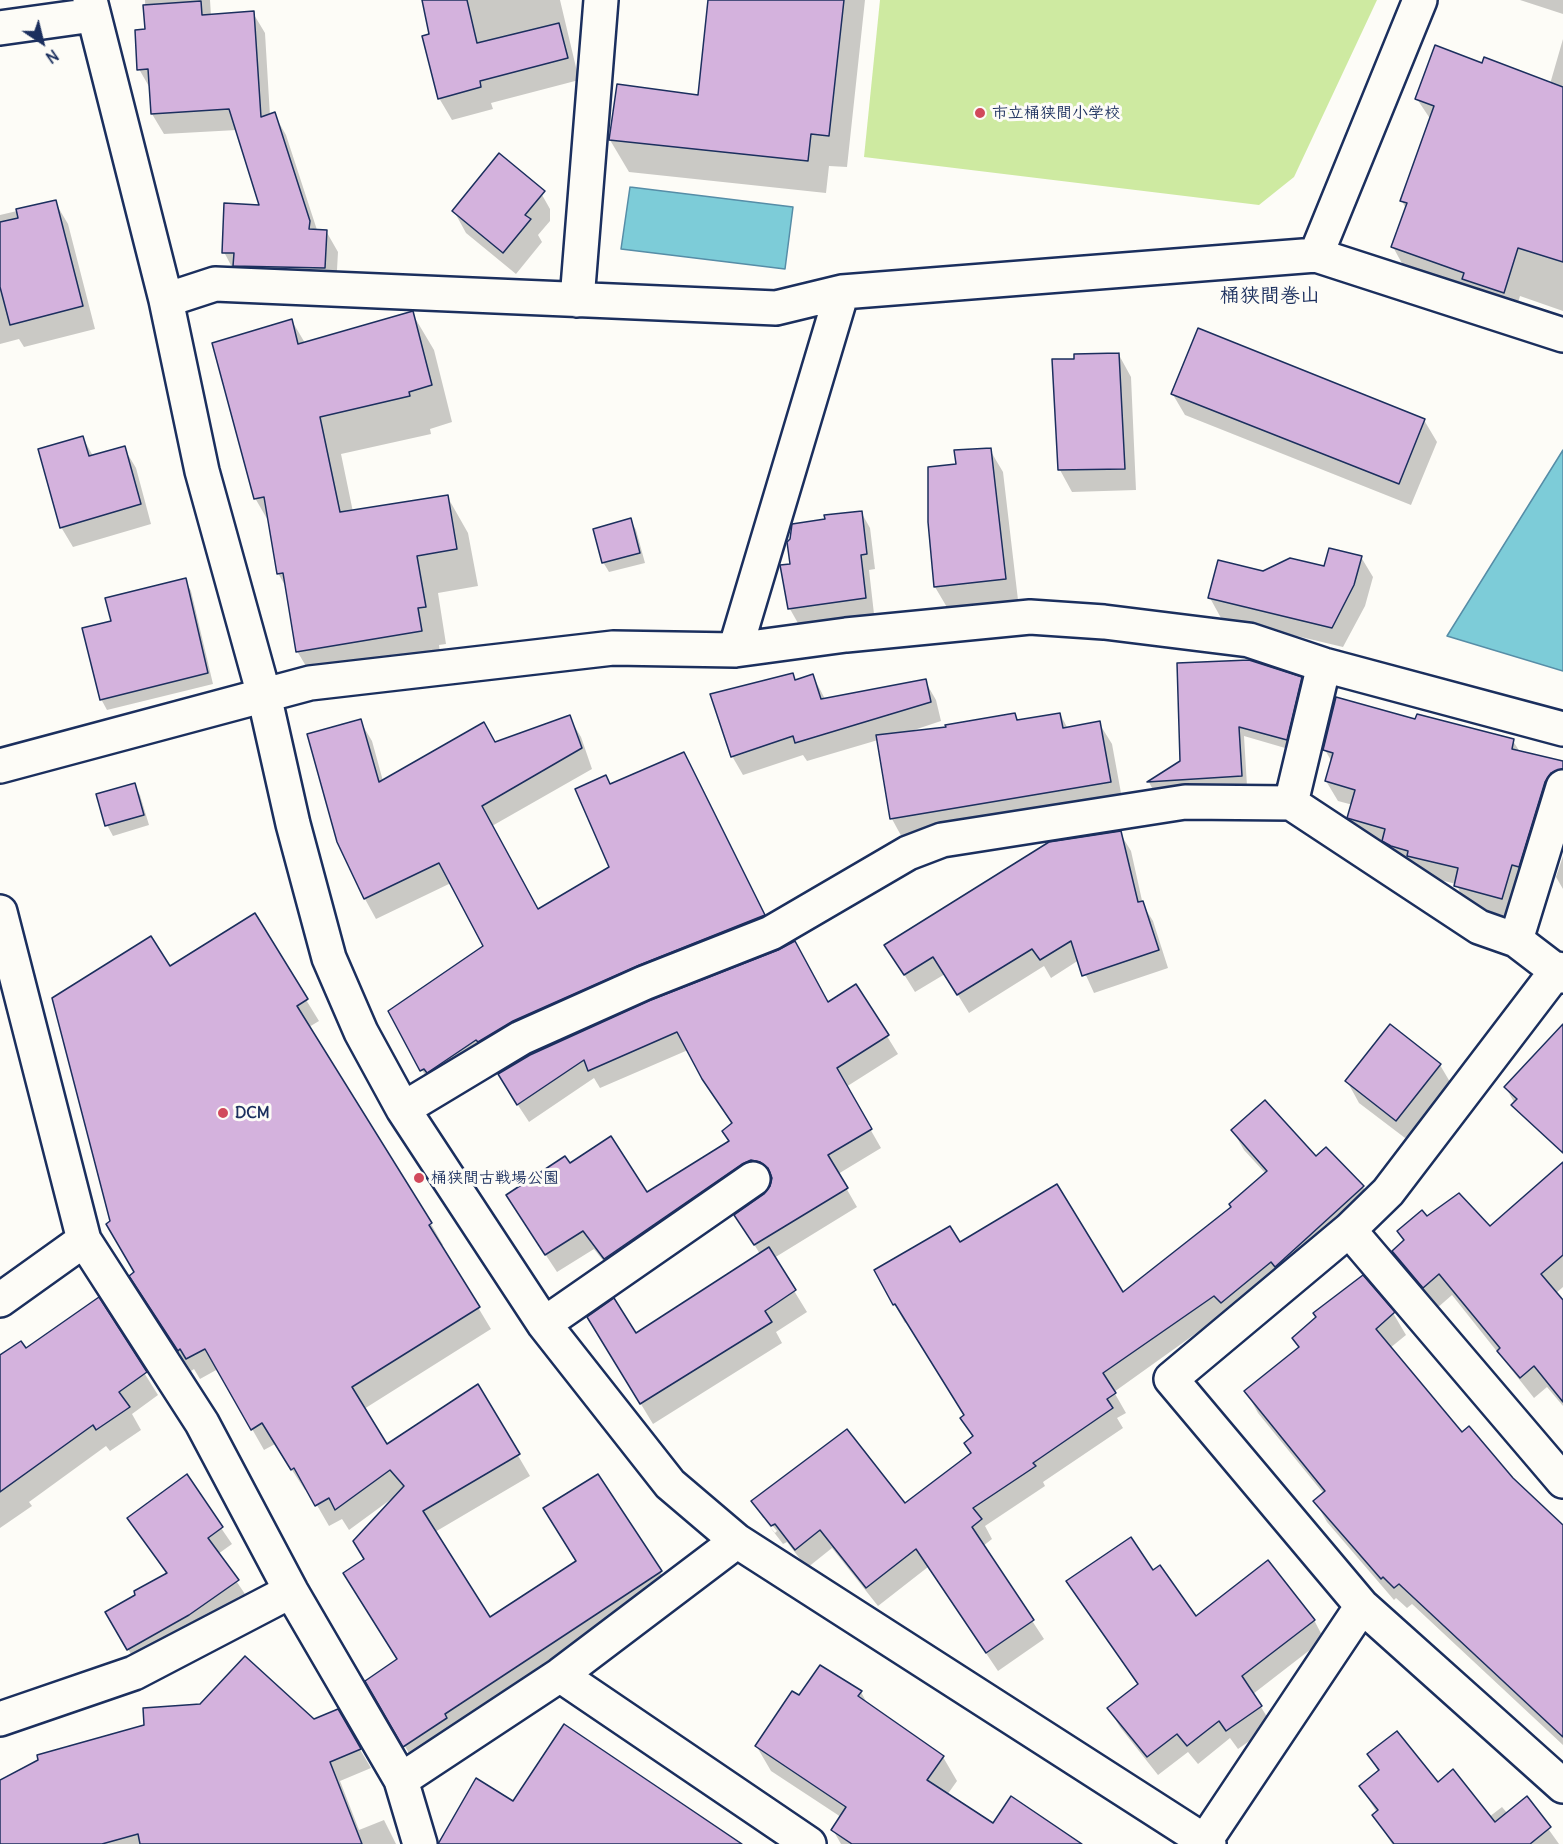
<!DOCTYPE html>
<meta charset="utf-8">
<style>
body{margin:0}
#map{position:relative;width:1563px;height:1844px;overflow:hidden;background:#fdfcf7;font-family:Delius,sans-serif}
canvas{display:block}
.north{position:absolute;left:12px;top:12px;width:60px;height:60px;-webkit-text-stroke:4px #fdfcf7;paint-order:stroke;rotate:145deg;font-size:16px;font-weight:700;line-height:24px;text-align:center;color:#1b2f5e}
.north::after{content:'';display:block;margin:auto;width:21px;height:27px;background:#1b2f5e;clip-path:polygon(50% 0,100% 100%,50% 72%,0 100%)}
</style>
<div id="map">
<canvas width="1563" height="1844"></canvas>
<div class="north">N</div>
</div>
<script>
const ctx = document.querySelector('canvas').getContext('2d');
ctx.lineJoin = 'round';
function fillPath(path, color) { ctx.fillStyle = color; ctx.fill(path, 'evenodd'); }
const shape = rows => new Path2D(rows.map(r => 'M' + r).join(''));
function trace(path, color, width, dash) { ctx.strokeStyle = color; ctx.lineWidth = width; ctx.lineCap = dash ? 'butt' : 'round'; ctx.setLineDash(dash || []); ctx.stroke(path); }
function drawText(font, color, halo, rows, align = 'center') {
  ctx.font = font + ' Delius,"Klee One",sans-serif'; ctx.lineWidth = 6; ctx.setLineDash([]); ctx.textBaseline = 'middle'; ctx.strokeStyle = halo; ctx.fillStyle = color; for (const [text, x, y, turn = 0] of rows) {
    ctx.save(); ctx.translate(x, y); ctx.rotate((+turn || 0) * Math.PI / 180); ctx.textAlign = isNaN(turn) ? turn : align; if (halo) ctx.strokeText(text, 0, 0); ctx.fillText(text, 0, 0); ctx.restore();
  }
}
fillPath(shape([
 [880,0,1377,0,1294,177,1259,205,864,157]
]), '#ceeaa1');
const water = shape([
 [630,187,793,207,785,269,621,249,630,187],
 [1563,450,1563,671,1447,636,1563,450]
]);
fillPath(water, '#7dccd8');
trace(water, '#568da7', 1.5);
fillPath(shape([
 [145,0,210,0,211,16,253,13,265,33,270,116,274,114,286,135,317,230,326,231,338,252,336,288,235,273,224,252,261,207,237,130,164,134,152,114,151,90,139,69,146,31],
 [423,0,560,0,579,80,491,103,493,109,452,120,439,98,431,35],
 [709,0,865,0,847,167,829,166,826,193,629,172,610,140,699,97],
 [1520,0,1563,0,1563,14],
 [1563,39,1563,311,1520,296,1515,312,1404,267,1393,247,1406,209,1402,201,1431,120,1417,99,1482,65,1550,84],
 [537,186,550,209,550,221,538,235,542,242,516,274,466,233,454,211],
 [55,202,68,224,95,329,24,347,19,339,0,344,0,215],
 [412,313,434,350,452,422,430,429,431,434,341,454,353,512,447,496,468,533,478,586,438,593,446,644,439,645,442,668,319,688,297,651,287,589,278,573,270,524,255,498,292,321,305,343],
 [1119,355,1131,377,1136,490,1072,492,1060,470,1053,361,1076,361],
 [1172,393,1424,420,1437,442,1411,505,1185,415],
 [83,438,93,456,124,448,136,468,151,524,73,547,61,527],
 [990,450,1003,472,1018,600,948,609,935,587,930,522,958,466],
 [861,512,870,528,875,569,869,570,874,614,799,625,790,609],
 [630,519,636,530,645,563,609,572,603,562],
 [1361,557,1373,577,1365,606,1343,647,1221,618,1210,598,1263,572,1325,568],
 [185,580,191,591,213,684,107,710,101,699,113,622],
 [792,675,796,681,813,676,825,699,925,681,936,700,941,721,905,733,947,729,1014,715,1018,722,1060,714,1068,729,1099,723,1112,744,1123,804,904,841,892,819,878,740,807,761,803,755,743,775,732,756],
 [1301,679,1307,689,1292,750,1244,736,1247,786,1154,792,1149,782],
 [569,717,581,737,592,769,492,826,538,911,611,868,610,786,684,754,775,935,433,1090,390,1011,485,946,451,883,376,919,365,899,337,840,360,721,372,741,383,781],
 [1416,721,1513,741,1520,752,1544,758,1555,778,1513,918,1467,905,1456,884,1420,875,1395,860,1386,845,1360,837,1349,818,1353,805,1338,801,1326,781,1332,762,1325,750],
 [134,785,140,795,149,825,113,836,107,825],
 [1120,833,1131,851,1143,905,1153,921,1168,968,1094,993,1079,960,1051,978,1044,966,969,1013,945,974,915,992,897,963],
 [1563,856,1563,889,1556,877],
 [254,915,319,1021,309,1027,431,1224,443,1245,441,1246,491,1329,364,1409,386,1446,477,1386,530,1476,435,1532,489,1619,660,1572,672,1593,417,1767,367,1681,399,1660,365,1560,394,1497,349,1530,342,1519,329,1526,307,1488,305,1490,275,1444,264,1450,218,1369,200,1379,194,1369,191,1371,143,1297,136,1273,112,1222,169,968],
 [856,986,898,1054,846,1087,881,1148,838,1174,857,1207,774,1258,807,1312,776,1332,782,1343,653,1424,601,1338,635,1335,760,1254,736,1215,771,1188,773,1180,762,1178,616,1277,594,1249,557,1272,518,1213,569,1165,646,1194,730,1142,732,1125,688,1050,600,1088,594,1078,529,1122,510,1093,530,1056,828,1003],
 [1390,1026,1440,1065,1453,1087,1409,1141,1359,1103,1347,1081],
 [1563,1037,1563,1124,1518,1109,1506,1088],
 [1233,1131,1316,1158,1363,1187,1374,1206,1114,1392,1126,1413,1117,1418,1123,1428,1043,1482,1045,1486,985,1526,992,1539,983,1546,1044,1639,998,1671,928,1567,878,1606,832,1548,807,1568,787,1542,783,1544,763,1518,775,1533,777,1531,766,1518,763,1518,753,1501,905,1505,972,1454,974,1438,962,1418,966,1416,907,1322,905,1323,876,1271,960,1244,1122,1295,1232,1207,1266,1174,1244,1150],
 [1563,1164,1563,1287,1555,1294,1563,1303,1563,1406,1547,1387,1534,1398,1452,1295,1436,1309,1406,1273,1394,1251,1405,1242,1399,1231,1427,1218,1490,1228],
 [98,1299,158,1395,132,1414,141,1430,110,1451,106,1446,29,1502,32,1506,0,1528,0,1357,26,1350],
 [1393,1313,1406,1335,1390,1348,1462,1435,1563,1527,1563,1745,1412,1604,1407,1608,1396,1598,1394,1600,1327,1522,1315,1501,1324,1494,1258,1413,1246,1391,1300,1348,1294,1338],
 [186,1477,232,1544,218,1554,247,1597,138,1666,107,1613,167,1575,129,1518],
 [1153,1572,1196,1618,1314,1620,1324,1639,1253,1694,1272,1725,1238,1749,1230,1738,1198,1764,1188,1752,1158,1775,1120,1727,1109,1709,1138,1685,1068,1582],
 [861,1692,868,1705,943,1757,957,1781,947,1795,994,1825,1074,1844,841,1844,833,1830,841,1817,771,1771,757,1747,799,1697],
 [337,1711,371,1768,340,1781,359,1830,384,1820,396,1844,0,1844,0,1782,314,1721],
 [1369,1754,1437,1784,1489,1817,1502,1807,1508,1814,1527,1799,1559,1844,1392,1844,1374,1815,1377,1813,1361,1786,1378,1771]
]), '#0003');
const building = shape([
 [422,0,467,0,477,43,559,23,568,58,480,81,481,87,438,99,422,36,429,34,422,0],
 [708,0,844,0,829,136,811,134,808,161,609,140,617,84,698,95,708,0],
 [201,1,202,15,254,11,261,117,275,112,310,221,309,229,327,230,325,268,233,266,234,253,222,253,224,203,259,205,229,109,151,114,148,69,137,70,135,30,145,29,143,5,201,1],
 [1435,45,1482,63,1484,57,1563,87,1563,262,1518,248,1504,293,1462,279,1464,273,1391,247,1407,203,1400,201,1434,106,1415,99,1435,45],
 [499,153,545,191,525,215,531,219,503,253,452,211,499,153],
 [56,200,83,306,10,325,0,287,0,222,18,218,16,209,56,200],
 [413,311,432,385,409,392,410,396,320,417,340,512,448,495,457,549,417,556,426,607,418,608,422,631,296,652,283,573,277,574,264,497,254,499,212,343,292,319,298,344,413,311],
 [1198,328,1425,419,1399,484,1171,394,1198,328],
 [1119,353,1125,469,1058,470,1052,359,1074,359,1074,354,1119,353],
 [83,436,89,456,125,446,141,504,60,528,38,449,83,436],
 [991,448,1006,579,934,587,928,522,928,467,956,464,954,450,991,448],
 [862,511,867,554,861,555,866,598,788,609,780,565,790,564,787,542,790,539,792,524,825,519,824,515,862,511],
 [631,518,640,553,602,563,593,529,631,518],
 [1329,548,1362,556,1354,585,1332,628,1208,598,1218,560,1263,571,1290,558,1324,566,1329,548],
 [186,578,208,673,100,700,82,628,111,621,105,598,186,578],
 [1249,660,1302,677,1287,740,1239,727,1242,776,1147,782,1180,761,1177,663,1249,660],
 [793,673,795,680,813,674,821,699,926,679,931,702,795,743,793,736,731,757,710,694,793,673],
 [1336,697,1415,719,1417,714,1514,739,1512,749,1563,761,1563,769,1551,773,1545,782,1519,867,1512,865,1502,899,1454,886,1458,868,1407,856,1408,851,1391,846,1382,841,1385,829,1347,818,1355,790,1325,781,1333,753,1323,750,1336,697],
 [1015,713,1017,720,1060,713,1063,728,1100,721,1111,782,890,819,876,735,946,727,945,725,1015,713],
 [570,715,582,748,482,806,538,909,609,867,575,789,606,775,610,784,684,752,765,915,637,966,513,1021,478,1042,476,1040,427,1073,424,1069,420,1071,388,1011,483,946,439,863,364,899,337,842,307,734,361,719,379,782,484,722,495,742,570,715],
 [135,783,144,815,105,826,96,794,135,783],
 [1121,831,1138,902,1143,901,1159,950,1082,976,1071,941,1040,960,1032,949,957,995,933,957,904,975,884,945,1049,842,1121,831],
 [255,913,308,999,297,1006,432,1223,429,1225,480,1307,352,1387,387,1444,478,1384,520,1454,423,1511,490,1617,576,1561,543,1508,598,1474,662,1571,445,1714,447,1718,403,1747,365,1681,397,1659,343,1573,364,1559,353,1541,404,1486,390,1470,335,1510,329,1498,315,1506,294,1468,291,1470,262,1423,251,1430,205,1349,186,1359,180,1349,178,1351,129,1276,134,1272,106,1224,110,1221,52,998,151,936,170,966,255,913],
 [795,941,828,1002,856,984,889,1035,837,1068,872,1129,828,1155,848,1188,754,1245,734,1215,764,1194,770,1186,772,1178,768,1168,760,1162,751,1160,742,1164,604,1259,583,1231,545,1255,506,1195,565,1156,570,1163,611,1136,647,1192,729,1141,722,1131,732,1123,702,1079,677,1032,588,1071,584,1060,517,1105,498,1074,530,1055,651,1000,778,950,795,941],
 [1390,1024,1441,1064,1396,1121,1345,1081,1390,1024],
 [1563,1024,1563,1153,1511,1105,1517,1099,1504,1087,1563,1024],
 [1265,1100,1316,1156,1326,1147,1364,1186,1275,1267,1271,1262,1221,1303,1214,1296,1103,1373,1116,1393,1107,1399,1113,1408,1033,1463,1036,1466,973,1508,982,1519,972,1527,1034,1620,986,1653,916,1549,866,1588,820,1530,795,1550,775,1524,771,1526,751,1501,847,1429,905,1503,971,1453,964,1443,973,1436,960,1418,964,1415,895,1304,893,1305,874,1270,950,1226,960,1242,1057,1184,1123,1292,1231,1207,1229,1204,1267,1171,1231,1130,1265,1100],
 [1563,1162,1563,1255,1541,1274,1563,1300,1563,1402,1534,1366,1520,1378,1497,1351,1500,1348,1439,1274,1423,1288,1392,1251,1404,1240,1397,1231,1422,1210,1427,1216,1459,1193,1490,1226,1563,1162],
 [769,1247,796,1290,765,1311,772,1322,640,1404,587,1317,614,1298,636,1333,769,1247],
 [1363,1275,1395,1312,1376,1329,1462,1432,1469,1426,1513,1478,1563,1525,1563,1737,1399,1584,1394,1588,1383,1577,1381,1579,1313,1501,1325,1491,1244,1391,1299,1347,1292,1338,1316,1317,1313,1313,1363,1275],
 [99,1297,147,1372,119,1392,130,1407,96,1430,93,1425,0,1492,0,1355,21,1341,26,1348,99,1297],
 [187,1474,223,1527,208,1538,239,1580,189,1615,127,1650,105,1612,135,1595,134,1591,167,1573,127,1518,187,1474],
 [1131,1537,1153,1570,1160,1565,1196,1616,1268,1560,1315,1620,1242,1676,1262,1706,1226,1731,1219,1721,1187,1746,1177,1734,1147,1757,1107,1708,1138,1684,1066,1581,1131,1537],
 [245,1656,314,1719,338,1709,361,1749,330,1762,362,1844,140,1844,138,1834,102,1844,0,1844,0,1780,38,1760,37,1755,144,1725,143,1708,200,1704,245,1656],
 [820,1665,862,1691,858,1696,944,1756,927,1780,993,1823,1011,1796,1082,1844,852,1844,831,1830,846,1807,755,1746,792,1691,799,1695,820,1665],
 [564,1724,659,1788,742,1844,438,1844,476,1778,513,1801,564,1724],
 [1397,1731,1438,1782,1453,1769,1495,1822,1527,1796,1551,1827,1530,1844,1394,1844,1372,1815,1378,1810,1359,1786,1379,1770,1367,1754,1397,1731]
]);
fillPath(building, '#d4b2dd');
trace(building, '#1b2f5e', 1.5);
const minor = shape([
 [90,0,166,300,202,471,264,695,293,824,329,958,361,1032,403,1109,544,1324,670,1484,737,1541,1209,1844],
 [0,28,93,15],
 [1316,255,1563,335],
 [166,300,215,284,776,308,842,292,1316,255,1420,0],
 [577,300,601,0],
 [735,650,842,292],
 [0,766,310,683,613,648,735,650,846,635,1030,617,1104,622,1249,640,1324,665,1563,729],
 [1291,803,1324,665],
 [0,912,84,1240,202,1423,291,1591,401,1780,420,1844],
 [1516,940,1563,787],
 [1558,969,1388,1192,1349,1230,1171,1379,1362,1606,1563,1786],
 [403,1109,521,1038,644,983,771,933,908,853,942,840,1185,802,1291,803,1479,927,1516,940,1563,976],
 [1349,1230,1563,1481],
 [0,1300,84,1240],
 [544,1324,753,1179],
 [560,1675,809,1844],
 [0,1719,134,1673,291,1591],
 [401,1780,560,1675,737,1541],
 [1205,1841,1362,1606]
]);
trace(minor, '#1b2f5e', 38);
trace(minor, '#fdfcf7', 33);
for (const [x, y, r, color] of [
 [980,113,6,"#d1495b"],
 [223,1113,6,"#d1495b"],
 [419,1178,6,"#d1495b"]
]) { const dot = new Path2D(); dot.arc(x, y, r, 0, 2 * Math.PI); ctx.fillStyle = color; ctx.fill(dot); trace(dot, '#fdfcf7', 2); }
drawText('bold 16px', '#1b2f5e', '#fdfcf7', [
 ["市立桶狭間小学校",992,113],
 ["DCM",235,1113],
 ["桶狭間古戦場公園",431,1178]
], 'left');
drawText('bold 20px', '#1b2f5e', '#fdfcf7', [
 ["桶狭間巻山",1270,296]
]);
</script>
